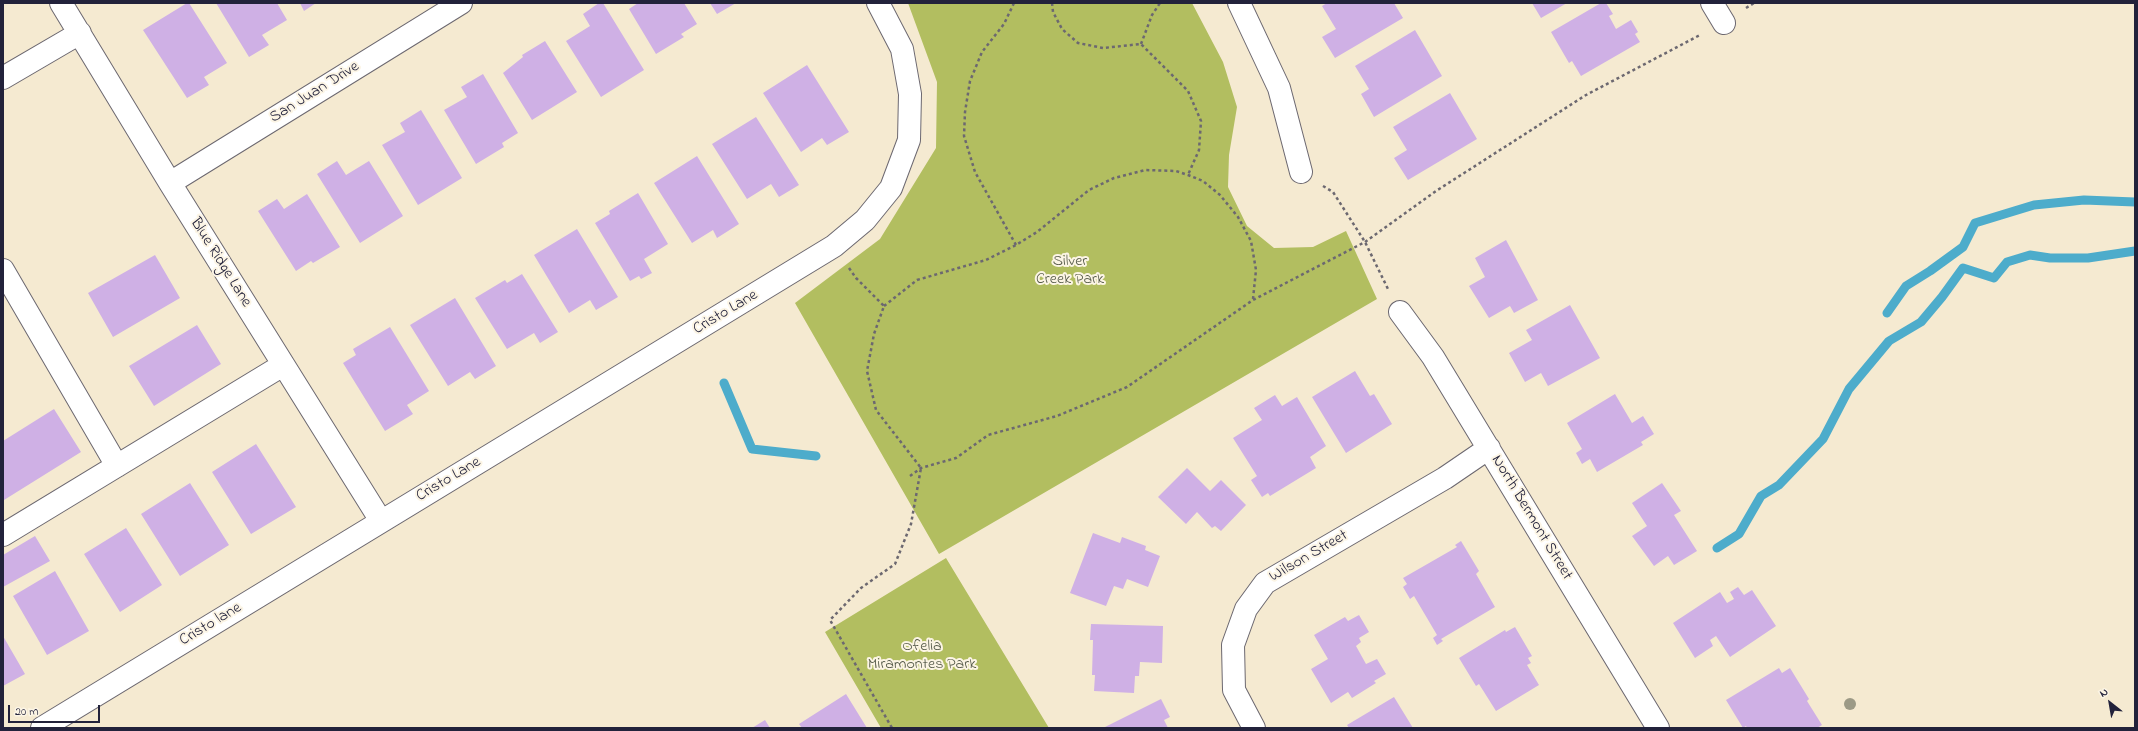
<!DOCTYPE html>
<style>
body{margin:0}
#map{position:relative;width:2138px;height:731px;overflow:hidden;background:#f5ead1;font-family:"Indie Flower",sans-serif}
canvas{display:block}
.frame{position:absolute;inset:0;border:4px solid #22223b;pointer-events:none}
.north{position:absolute;left:2090px;top:683px;width:40px;height:40px;-webkit-text-stroke:3px #fcf5e5;paint-order:stroke;rotate:329deg;font-size:11px;font-weight:700;line-height:16px;text-align:center;color:#22223b}
.north::after{content:'';display:block;margin:auto;width:14px;height:18px;background:#22223b;clip-path:polygon(50% 0,100% 100%,50% 72%,0 100%)}
.scale{position:absolute;left:8px;top:705px;width:92px;height:18px;box-sizing:border-box;border:2px solid #22223b;border-top:0;padding-left:5px;font-size:12px;line-height:14px;white-space:nowrap;color:#22223b;-webkit-text-stroke:3px #fcf5e5;paint-order:stroke}
</style>
<div id="map">
<canvas width="2138" height="731"></canvas>
<div class="frame"></div>
<div class="north">N</div>
<div class="scale">20 m</div>
</div>
<script>
const ctx = document.querySelector('canvas').getContext('2d');
ctx.lineJoin = 'round';
function fillPath(path, color) { ctx.fillStyle = color; ctx.fill(path, 'evenodd'); }
const shape = rows => new Path2D(rows.map(r => 'M' + r).join(''));
function trace(path, color, width, dash) { ctx.strokeStyle = color; ctx.lineWidth = width; ctx.lineCap = dash ? 'butt' : 'round'; ctx.setLineDash(dash || []); ctx.stroke(path); }
function drawText(font, color, halo, rows, align = 'center') {
  ctx.font = font + ' "Indie Flower",sans-serif'; ctx.lineWidth = 4; ctx.setLineDash([]); ctx.textBaseline = 'middle'; ctx.strokeStyle = halo; ctx.fillStyle = color; for (const [text, x, y, turn = 0] of rows) {
    ctx.save(); ctx.translate(x, y); ctx.rotate((+turn || 0) * Math.PI / 180); ctx.textAlign = isNaN(turn) ? turn : align; if (halo) ctx.strokeText(text, 0, 0); ctx.fillText(text, 0, 0); ctx.restore();
  }
}
fillPath(shape([
 [908,3,1192,3,1223,62,1237,107,1229,155,1228,187,1247,226,1274,248,1313,247,1346,231,1377,299,939,554,795,303,880,239,936,148,937,82],
 [946,558,1049,728,881,728,825,632]
]), '#b2be60');
trace(shape([
 [1887,313,1906,286,1930,271,1963,247,1975,223,2034,205,2084,200,2135,202],
 [724,383,752,449,816,456],
 [1717,548,1739,534,1761,496,1779,485,1823,439,1849,389,1889,341,1921,322,1942,297,1963,268,1994,278,2007,262,2030,255,2050,258,2088,258,2135,251]
]), '#4daccb', 9);
fillPath(shape([
 [187,3,189,3,227,63,204,77,209,85,187,98,143,30],
 [216,3,277,3,287,20,262,35,269,45,249,57],
 [300,3,316,3,304,11],
 [599,3,603,3,644,70,601,97,566,41,590,26,583,14],
 [638,3,684,3,697,24,681,34,684,37,656,54,629,9],
 [710,3,736,3,717,14],
 [1327,3,1394,3,1403,18,1335,58,1322,37,1336,29,1322,6],
 [1532,3,1567,3,1541,18],
 [1601,3,1606,3,1613,14,1609,16,1616,29,1631,20,1638,32,1635,34,1640,42,1581,76,1572,61,1569,63,1551,32],
 [1415,30,1442,76,1374,117,1361,94,1369,89,1355,66],
 [545,41,577,92,532,120,503,73,523,57,522,55],
 [807,65,849,132,827,145,822,138,801,152,763,93],
 [483,74,518,133,502,143,504,147,476,164,444,110,467,97,461,87],
 [1450,93,1477,139,1408,180,1394,158,1407,150,1393,127],
 [421,110,462,178,418,205,382,145,405,132,400,123],
 [756,117,799,185,779,197,771,184,747,199,712,144],
 [697,156,739,224,717,238,713,230,692,243,654,183],
 [337,161,346,175,369,161,403,216,360,243,317,174],
 [638,193,668,244,644,259,652,273,641,279,639,276,630,281,595,223,610,214,609,211],
 [307,194,340,247,313,263,311,261,296,271,258,211,277,199,284,209],
 [577,229,618,297,596,310,590,300,569,313,534,255],
 [1506,240,1538,300,1514,313,1510,306,1489,318,1469,286,1485,277,1475,258],
 [155,255,180,298,113,337,88,293],
 [522,274,558,332,540,343,534,333,507,349,475,298,505,280,507,283],
 [455,298,496,366,475,379,470,372,448,386,410,325],
 [1570,305,1600,358,1548,386,1541,373,1525,382,1509,353,1532,340,1526,330],
 [197,325,221,364,154,406,129,366],
 [390,327,429,391,407,405,413,414,385,431,343,363,356,355,353,349],
 [1355,371,1370,396,1374,394,1392,424,1346,453,1312,397],
 [1615,394,1632,423,1643,416,1654,434,1641,442,1643,445,1597,472,1590,459,1582,464,1576,453,1582,449,1567,423],
 [1275,395,1282,406,1297,397,1326,446,1310,457,1316,468,1270,496,1268,493,1262,497,1251,480,1257,476,1233,438,1262,420,1254,408],
 [54,409,81,452,4,500,3,441],
 [256,444,296,507,251,534,212,472],
 [1187,468,1210,491,1221,480,1246,505,1221,531,1215,526,1212,528,1197,512,1186,524,1158,497],
 [190,483,229,545,180,576,141,514],
 [1662,483,1681,511,1674,515,1697,551,1674,565,1668,556,1654,566,1632,536,1647,526,1632,503],
 [126,528,162,585,120,612,84,554],
 [1093,533,1120,543,1122,537,1146,546,1145,550,1160,556,1148,587,1127,579,1123,589,1114,586,1106,606,1070,593],
 [35,536,50,561,3,587,3,555],
 [1461,541,1479,571,1476,574,1495,607,1441,639,1443,641,1437,645,1433,638,1437,635,1414,596,1410,599,1403,587,1407,584,1403,578,1457,547,1455,545],
 [55,571,89,631,47,655,13,596],
 [1738,587,1744,595,1752,590,1776,626,1730,657,1716,636,1710,640,1713,646,1695,658,1673,623,1720,592,1727,603,1734,599,1730,592],
 [1359,615,1369,632,1359,638,1361,642,1356,646,1366,664,1377,659,1386,674,1374,681,1376,683,1352,698,1348,692,1331,703,1311,669,1328,659,1314,635,1345,617,1348,621],
 [1091,624,1163,626,1162,663,1140,662,1139,676,1135,676,1134,693,1094,691,1095,675,1092,675,1093,640,1090,640],
 [1515,627,1532,656,1528,658,1531,663,1527,665,1539,685,1496,711,1479,684,1476,686,1459,658,1505,630,1506,632],
 [3,636,25,674,3,686],
 [1779,668,1782,673,1790,668,1809,699,1807,701,1822,725,1817,728,1747,728,1746,726,1743,728,1726,700],
 [846,694,867,728,802,728,799,724],
 [1394,697,1413,728,1349,728,1347,725],
 [1161,699,1170,717,1164,720,1168,728,1103,728],
 [765,720,770,728,752,728]
]), '#cfb0e5');
const minor = shape([
 [61,3,170,183,381,521],
 [1239,3,1279,88,1301,172],
 [1712,3,1724,23],
 [3,78,80,33],
 [170,183,461,3],
 [3,270,117,466],
 [1400,312,1433,357,1658,728],
 [3,535,283,365],
 [42,728,834,246,865,220,891,188,909,140,910,94,902,49,878,3],
 [1254,728,1234,690,1233,645,1246,609,1265,583,1445,478,1489,448]
]);
trace(minor, '#6c6870', 24);
trace(shape([
 [1014,3,1004,24,982,52,970,81,965,112,964,136,975,172,1016,245],
 [1052,3,1053,12,1062,29,1078,43,1103,48,1141,44,1188,91,1201,121,1199,150,1188,175],
 [1746,8,1754,3],
 [1141,44,1152,15,1160,3],
 [1323,186,1333,192,1365,242,1388,289],
 [849,268,856,278,884,306,874,334,867,371,876,410,921,468,911,524,895,564,861,588,830,620,892,728],
 [884,306,917,280,986,260,1016,245,1037,232,1089,190,1114,178,1145,170,1176,171,1188,175,1203,181,1220,195,1238,217,1251,241,1256,270,1253,299],
 [910,476,921,468,956,458,988,435,1057,416,1127,387,1253,300,1365,242,1436,191,1586,95,1700,35]
]), '#6c6870', 2.5, [3, 3]);
trace(minor, '#fff', 22);
ctx.fillStyle = '#9c9a86';
for (const [x, y] of [
 [1850,704]
]) { ctx.beginPath(); ctx.arc(x, y, 6, 0, 2 * Math.PI); ctx.fill(); }
drawText('16px', '#22223b', '#fcf5e5', [
 ["San Juan Drive",315,93,-32],
 ["Blue Ridge Lane",220,263,58],
 ["Cristo Lane",726,313,-31],
 ["Cristo Lane",449,480,-31],
 ["North Bermont Street",1531,518,59],
 ["Wilson Street",1309,557,-30],
 ["Cristo lane",211,625,-31]
]);
drawText('16px', '#545948', '#fcf5e5', [
 ["Silver",1070,262],
 ["Creek Park",1070,280],
 ["Ofelia",922,647],
 ["Miramontes Park",922,665]
]);
</script>
